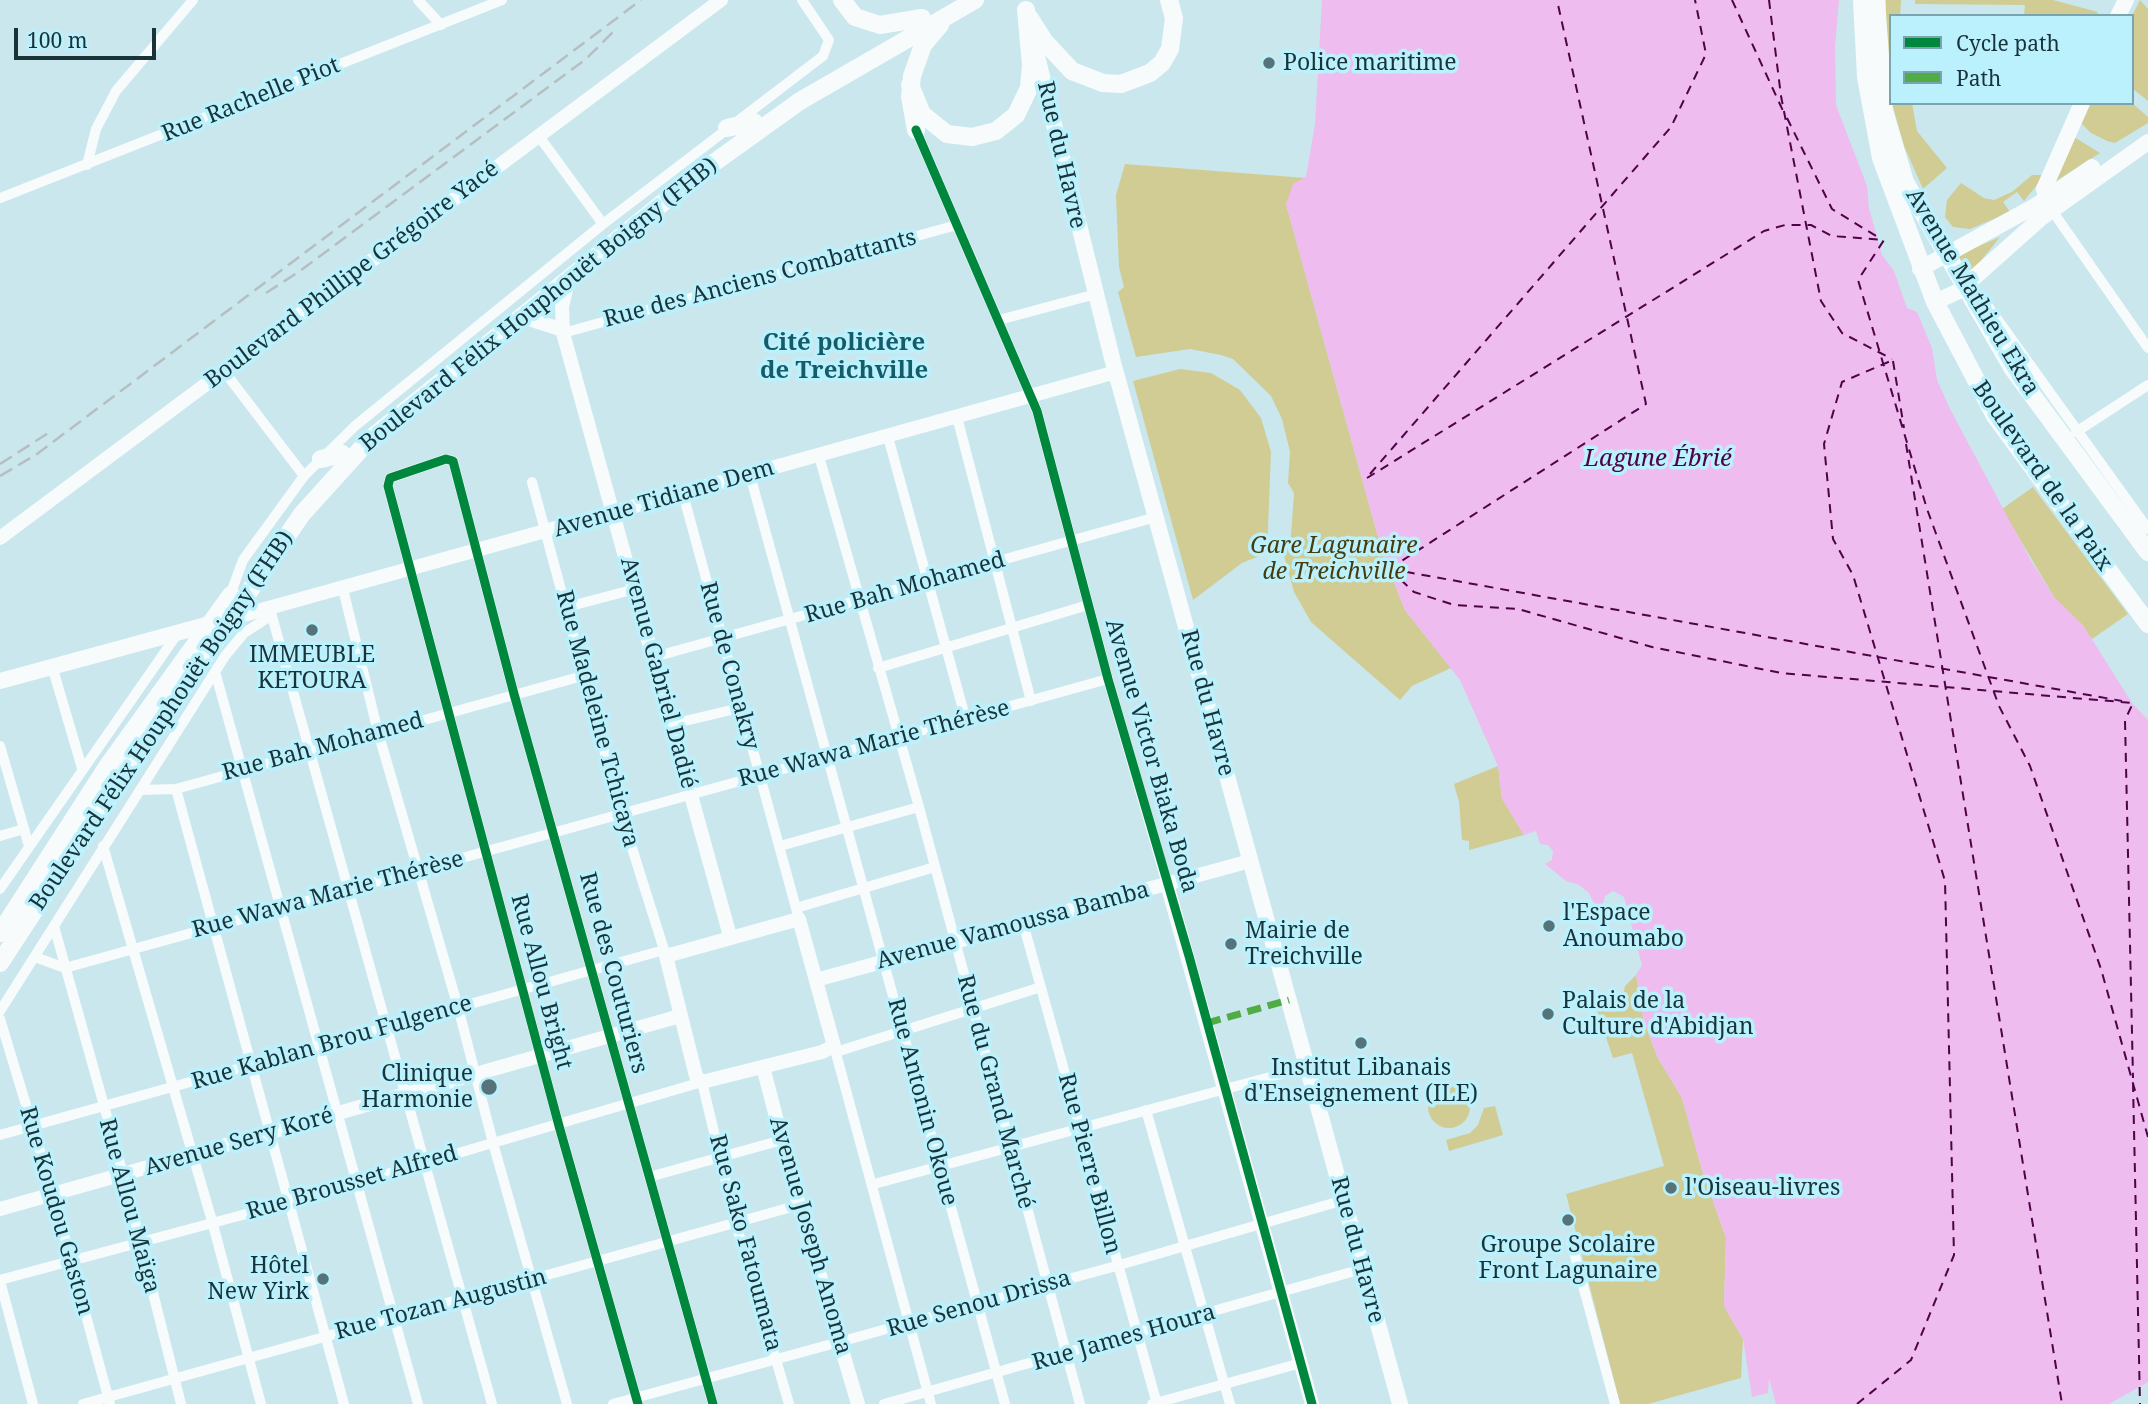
<!DOCTYPE html>
<meta charset="utf-8">
<style>
body{margin:0}
#map{position:relative;width:2148px;height:1404px;overflow:hidden;background:#cae7ee;font-family:"Noto Serif",serif}
canvas{display:block}
.legend{position:absolute;left:1889px;top:14px;width:245px;height:91px;box-sizing:border-box;background:#bbf1fd;border:2px solid #7aa5af;margin:0;padding:9px 12px;list-style:none;font-size:21px;color:#18343a}
.legend li{display:flex;align-items:center;gap:14px;height:35px}
.legend b{width:35px;border:2px solid #7aa5af}
.scale{position:absolute;left:14px;top:28px;width:142px;height:32px;box-sizing:border-box;border:4px solid #18343a;border-top:0;padding-left:9px;font-size:21px;line-height:24px;white-space:nowrap;color:#18343a;-webkit-text-stroke:5px #bbf1fd;paint-order:stroke}
</style>
<div id="map">
<canvas width="2148" height="1404"></canvas>
<ul class="legend">
<li><b style="height:9px;background:#00873e"></b>Cycle path</li>
<li><b style="height:9px;background:#52ac46"></b>Path</li>
</ul>
<div class="scale">100 m</div>
</div>
<script>
const ctx = document.querySelector('canvas').getContext('2d');
ctx.lineJoin = 'round';
function fillPath(path, color) { ctx.fillStyle = color; ctx.fill(path, 'evenodd'); }
const shape = rows => new Path2D(rows.map(r => 'M' + r).join(''));
function trace(path, color, width, dash) { ctx.strokeStyle = color; ctx.lineWidth = width; ctx.lineCap = dash ? 'butt' : 'round'; ctx.setLineDash(dash || []); ctx.stroke(path); }
function drawText(font, color, halo, rows, align = 'center') {
  ctx.font = font + ' "Noto Serif",serif'; ctx.lineWidth = 7; ctx.setLineDash([]); ctx.textBaseline = 'middle'; ctx.strokeStyle = halo; ctx.fillStyle = color; for (const [text, x, y, turn = 0] of rows) {
    ctx.save(); ctx.translate(x, y); ctx.rotate((+turn || 0) * Math.PI / 180); ctx.textAlign = isNaN(turn) ? turn : align; if (halo) ctx.strokeText(text, 0, 0); ctx.fillText(text, 0, 0); ctx.restore();
  }
}
fillPath(shape([
 [1886,0,1901,0,1900,16,1891,16,1891,96,1885,35],
 [1915,0,2053,0,2098,12,2096,16,2024,16,2025,5,1915,4],
 [2140,0,2148,9,2148,101,2132,88,2132,16],
 [1892,103,1912,103,1917,131,1947,168,1923,189,1904,146],
 [2091,103,2132,103,2148,117,2148,123,2115,143,2107,141,2091,133,2081,123],
 [2074,137,2100,153,2053,183],
 [1125,164,1306,178,1286,204,1383,555,1405,610,1451,668,1412,686,1400,700,1311,622,1294,592,1283,552,1291,535,1294,493,1288,483,1290,452,1282,419,1271,396,1233,359,1221,355,1190,349,1136,357,1118,292,1124,287,1119,267,1116,195],
 [2032,175,2045,175,2024,201,2017,192,2003,202,2010,212,1970,229,1953,227,1945,217,1947,200,1961,183,1984,198,1994,200,2012,192],
 [2000,237,1975,268,1966,271,1959,258,1960,254],
 [1180,369,1211,373,1240,390,1261,418,1271,452,1267,553,1242,563,1193,600,1133,381],
 [2033,487,2128,614,2092,639,2054,597,2002,509],
 [1498,766,1502,798,1524,835,1469,850,1469,841,1462,840,1459,802,1454,784],
 [1636,975,1644,1022,1658,1058,1682,1098,1702,1170,1726,1238,1724,1306,1743,1339,1741,1378,1648,1404,1620,1404,1566,1194,1664,1166,1632,1053,1613,1058,1596,1008,1623,996,1625,986],
 '1428 1107a21 21 0 1 1 42 0a21 21 0 1 1-42 0Z',
 [1495,1106,1503,1135,1449,1151,1446,1140,1470,1133,1478,1125,1484,1108]
]), '#d0cc94');
fillPath(shape([
 [1322,0,1839,0,1835,46,1836,105,1867,186,1869,208,1882,255,1894,271,1907,308,1917,312,1932,348,1937,380,1949,407,2030,559,2054,597,2083,625,2132,703,2148,720,2148,1404,1776,1404,1769,1378,1768,1393,1752,1397,1743,1339,1724,1306,1726,1238,1702,1170,1682,1098,1658,1058,1644,1022,1636,975,1642,965,1624,897,1613,891,1605,896,1603,904,1595,905,1589,893,1579,885,1566,881,1545,864,1552,860,1553,851,1548,845,1540,844,1536,831,1524,835,1502,799,1498,766,1460,680,1405,610,1383,555,1286,204,1293,184,1306,177,1315,124]
]), '#eebcee');
fillPath(shape([
 [2148,1382,2148,1404,2109,1404]
]), '#cae7ee');
trace(shape([
 [1732,0,1784,113],
 [1769,0,1781,96,1821,301,1842,333,1892,359],
 [1787,118,1832,209,1881,239],
 [1893,361,1904,428],
 [1906,444,2062,1404],
 [1370,474,1671,127,1706,54,1695,0],
 [1367,478,1764,231,1785,225,1811,225,1832,236,1884,240,1858,280,1927,509,1999,706,2030,766,2101,969,2148,1137],
 [1389,569,1414,592,1454,605,1518,609,1652,647,1781,673,2133,703,2125,720,2133,1078],
 [1389,569,1646,404,1557,0],
 [1390,569,2122,701],
 [2133,1083,2140,1404],
 [1857,1404,1911,1360,1954,1255,1945,881,1853,575,1833,539,1824,444,1842,382,1893,360]
]), '#4e0247', 2, [9, 7]);
trace(shape([
 [418,0,441,25],
 [916,130,1037,411,1108,679,1167,884],
 [538,135,603,224],
 [87,165,96,129,116,91,193,0],
 [0,198,502,0],
 [2051,209,2148,348],
 [1973,293,1982,298,2148,529],
 [999,320,1096,294],
 [563,333,957,225],
 [224,371,304,476],
 [957,417,1031,701],
 [2076,432,2148,385],
 [888,437,966,720],
 [819,456,919,807,1080,1404],
 [750,475,1005,1404],
 [532,482,621,813,666,956],
 [683,494,799,919],
 [343,589,378,732,458,1007,493,1143,567,1404],
 [229,598,243,560,304,476,355,426,603,224,823,56,829,40,802,0],
 [567,607,635,589],
 [270,609,492,1404],
 [654,657,1156,517],
 [52,666,82,768],
 [878,668,1088,605],
 [216,675,418,1404],
 [672,724,740,708],
 [0,746,29,846],
 [176,789,344,1404],
 [140,790,176,789,586,675],
 [0,836,24,829],
 [103,846,212,1221,261,1404],
 [780,846,919,807],
 [0,889,178,633],
 [796,908,935,867],
 [1023,923,1157,1404],
 [54,926,123,1174,181,1404],
 [35,957,65,968,1108,679],
 [0,1011,225,656,244,633,272,615],
 [0,1019,53,1194,110,1404],
 [834,1046,931,1404],
 [836,1052,1041,987],
 [1146,1110,1230,1404],
 [0,1135,664,950],
 [649,1177,782,1140],
 [874,1184,1307,1067],
 [1571,1241,1615,1404],
 [0,1280,287,1203,702,1082,736,1224,789,1404],
 [0,1281,33,1404],
 [83,1404,799,1205],
 [613,1404,1116,1266,1344,1200],
 [638,1404,559,1126,388,486,390,478,446,459,453,461,514,694,713,1404],
 [884,1404,1362,1269],
 [1152,1404,1301,1363]
]), '#f7fbfc', 10);
trace(shape([
 [568,281,562,307,563,333,730,936],
 [523,317,563,330],
 [0,538,721,0],
 [229,619,1116,372],
 [1167,884,1312,1404],
 [799,919,834,1046,822,1052,702,1082,696,1076,666,956,799,919],
 [816,980,1250,861],
 [763,1067,799,1205,858,1404],
 [0,1209,680,1016]
]), '#f7fbfc', 14);
trace(shape([
 [2118,16,2126,0],
 [1034,44,1113,362,1400,1404],
 [2048,204,2044,189,2082,103],
 [1920,269,2035,206,2092,167],
 [1935,302,1959,291,2041,218,2148,142],
 [0,681,217,622]
]), '#f7fbfc', 16);
trace(shape([
 [842,0,855,17,880,25,922,18],
 [1862,0,1866,77,1881,158,1935,302,1995,416,2148,624],
 [1876,0,1884,111,1905,182,2013,369,2148,552],
 [1029,17,1045,42,1072,71,1103,83,1121,84,1150,73,1162,63,1170,49,1174,18,1169,0],
 [910,85,922,114,947,134,972,137,996,131,1016,115,1029,88,1031,65,1026,10],
 [727,128,754,122],
 [916,130,910,97,912,76,923,45,940,25],
 [321,459,342,454],
 [0,933,109,764,231,595],
 [0,963,88,828,302,514,370,439,701,172,800,101,975,0]
]), '#f7fbfc', 18);
trace(shape([
 [266,293,300,271,586,59,615,30],
 [0,464,53,430],
 [0,476,37,454,641,0]
]), '#b6bec0', 2.5, [14, 7]);
trace(shape([
 [1207,1023,1289,1000]
]), '#52ac46', 7, [14, 7]);
trace(shape([
 [916,130,1037,411,1108,679,1189,956,1312,1404],
 [638,1404,559,1126,388,486,390,478,446,459,453,461,514,694,713,1404]
]), '#00873e', 9);
for (const [x, y, r, color] of [
 [1269,63,7,"#567379"],
 [312,630,7,"#567379"],
 [1549,926,7,"#567379"],
 [1231,944,7,"#567379"],
 [1548,1014,7,"#567379"],
 [1361,1043,7,"#567379"],
 [489,1087,9,"#567379"],
 [1671,1188,7,"#567379"],
 [1568,1220,7,"#567379"],
 [323,1279,7,"#567379"]
]) { const dot = new Path2D(); dot.arc(x, y, r, 0, 2 * Math.PI); ctx.fillStyle = color; ctx.fill(dot); trace(dot, '#bbf1fd', 2.5); }
drawText('23px', '#18343a', '#bbf1fd', [
 ["Police maritime",1283,63],
 ["IMMEUBLE",312,655,"center"],
 ["KETOURA",312,681,"center"],
 ["l'Espace",1563,913],
 ["Anoumabo",1563,939],
 ["Mairie de",1245,931],
 ["Treichville",1245,957],
 ["Palais de la",1562,1001],
 ["Culture d'Abidjan",1562,1027],
 ["Institut Libanais",1361,1068,"center"],
 ["d'Enseignement (ILE)",1361,1094,"center"],
 ["Clinique",473,1074,"right"],
 ["Harmonie",473,1100,"right"],
 ["l'Oiseau-livres",1685,1188],
 ["Groupe Scolaire",1568,1245,"center"],
 ["Front Lagunaire",1568,1271,"center"],
 ["Hôtel",309,1266,"right"],
 ["New Yirk",309,1292,"right"]
], 'left');
drawText('23px', '#18343a', '#bbf1fd', [
 ["Rue Rachelle Piot",251,100,-22],
 ["Rue du Havre",1061,155,77],
 ["Boulevard Phillipe Grégoire Yacé",352,275,-37],
 ["Rue des Anciens Combattants",760,279,-15],
 ["Avenue Mathieu Ekra",1972,292,59],
 ["Boulevard Félix Houphouët Boigny (FHB)",539,305,-39],
 ["Boulevard de la Paix",2042,476,55],
 ["Avenue Tidiane Dem",664,499,-16],
 ["Rue Bah Mohamed",905,588,-16],
 ["Rue de Conakry",729,666,75],
 ["Avenue Gabriel Dadié",658,673,75],
 ["Rue du Havre",1207,703,75],
 ["Rue Madeleine Tchicaya",597,719,75],
 ["Boulevard Félix Houphouët Boigny (FHB)",162,721,-56],
 ["Rue Wawa Marie Thérèse",874,744,-15],
 ["Rue Bah Mohamed",323,747,-15],
 ["Avenue Victor Biaka Boda",1151,756,74],
 ["Rue Wawa Marie Thérèse",328,895,-15],
 ["Avenue Vamoussa Bamba",1013,926,-15],
 ["Rue des Couturiers",613,973,75],
 ["Rue Allou Bright",541,982,75],
 ["Rue Kablan Brou Fulgence",332,1043,-16],
 ["Rue du Grand Marché",995,1092,75],
 ["Rue Antonin Okoue",922,1102,75],
 ["Avenue Sery Koré",239,1142,-16],
 ["Rue Pierre Billon",1089,1164,75],
 ["Rue Brousset Alfred",352,1183,-16],
 ["Rue Allou Maïga",129,1206,75],
 ["Rue Koudou Gaston",56,1211,74],
 ["Avenue Joseph Anoma",810,1236,74],
 ["Rue Sako Fatoumata",745,1243,75],
 ["Rue du Havre",1357,1250,75],
 ["Rue Senou Drissa",979,1304,-16],
 ["Rue Tozan Augustin",441,1305,-15],
 ["Rue James Houra",1124,1338,-16]
]);
drawText('italic 23px', '#483c0d', '#bbf1fd', [
 ["Gare Lagunaire",1334,546],
 ["de Treichville",1334,572]
]);
drawText('bold 24px', '#135d6a', '#bbf1fd', [
 ["Cité policière",844,343],
 ["de Treichville",844,371]
]);
drawText('italic 24px', '#4e0247', '#bbf1fd', [
 ["Lagune Ébrié",1658,459]
]);
</script>
